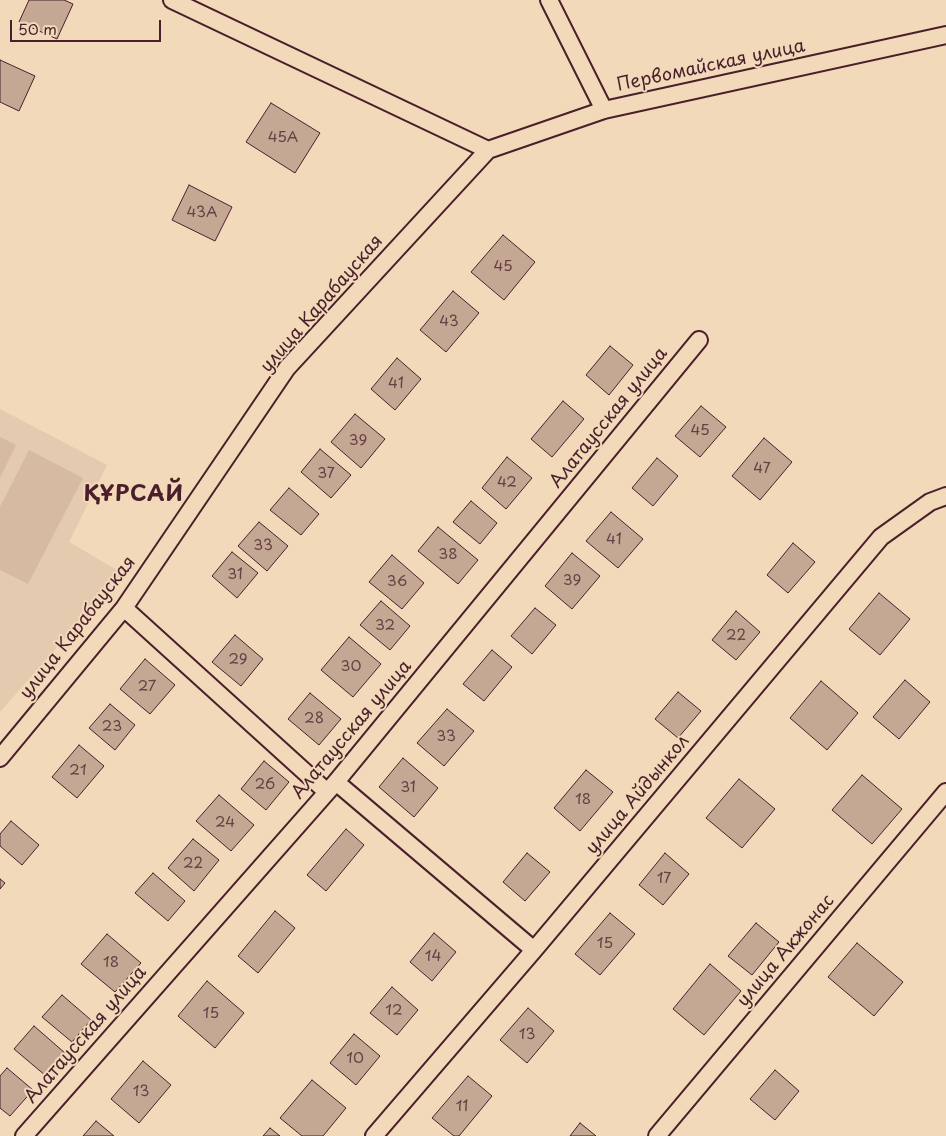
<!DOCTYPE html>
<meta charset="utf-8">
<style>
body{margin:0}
#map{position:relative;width:946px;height:1136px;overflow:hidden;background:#f2d9b9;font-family:"Playpen Sans",sans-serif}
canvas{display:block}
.scale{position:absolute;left:10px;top:20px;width:151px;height:22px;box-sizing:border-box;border:2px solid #4a1f2b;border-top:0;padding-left:6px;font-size:15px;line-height:18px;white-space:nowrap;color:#4a1f2b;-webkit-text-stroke:4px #f2d9b9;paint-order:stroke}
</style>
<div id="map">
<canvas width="946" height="1136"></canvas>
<div class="scale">50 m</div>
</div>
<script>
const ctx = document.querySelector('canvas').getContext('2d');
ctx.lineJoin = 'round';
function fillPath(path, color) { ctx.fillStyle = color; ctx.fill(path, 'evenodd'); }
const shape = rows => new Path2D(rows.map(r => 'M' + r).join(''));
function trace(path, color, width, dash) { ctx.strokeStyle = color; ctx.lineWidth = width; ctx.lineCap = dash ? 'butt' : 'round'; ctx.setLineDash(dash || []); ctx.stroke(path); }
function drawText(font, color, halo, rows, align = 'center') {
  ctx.font = font + ' "Playpen Sans",sans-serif'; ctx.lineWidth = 4; ctx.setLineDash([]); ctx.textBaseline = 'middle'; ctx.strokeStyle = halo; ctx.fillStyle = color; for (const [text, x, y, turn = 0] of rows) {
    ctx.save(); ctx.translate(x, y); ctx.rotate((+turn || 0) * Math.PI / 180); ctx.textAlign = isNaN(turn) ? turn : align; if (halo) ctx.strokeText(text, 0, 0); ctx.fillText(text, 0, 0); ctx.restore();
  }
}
fillPath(shape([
 [0,409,107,465,69,542,122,573,0,712]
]), '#e4caae');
fillPath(shape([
 [0,437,16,445,0,478],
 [29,450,83,478,28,584,0,570,0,507]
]), '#d7bba1');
const building = shape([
 [29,0,64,0,73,4,57,39,19,22,29,0],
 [0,60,35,76,19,111,0,102,0,60],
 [271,103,320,133,295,173,246,142,271,103],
 [189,185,232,207,215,241,172,220,189,185],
 [503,235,535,262,504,300,471,272,503,235],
 [453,291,479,313,446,352,420,330,453,291],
 [610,346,633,365,609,395,586,375,610,346],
 [397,358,421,379,395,410,371,389,397,358],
 [563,401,584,419,552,457,531,439,563,401],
 [701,406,726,427,700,457,675,436,701,406],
 [355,414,385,439,361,468,331,442,355,414],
 [764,438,792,462,760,500,732,476,764,438],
 [320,449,351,475,331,498,301,472,320,449],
 [507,457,532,478,506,509,482,488,507,457],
 [657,458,678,476,653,506,632,488,657,458],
 [289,488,319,514,301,535,270,510,289,488],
 [471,501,497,523,480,544,453,522,471,501],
 [611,512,643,539,618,568,586,541,611,512],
 [259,522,288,546,267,571,238,546,259,522],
 [438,527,478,560,458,584,418,551,438,527],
 [793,543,815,562,788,593,767,575,793,543],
 [232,552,258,573,237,598,212,576,232,552],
 [572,553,600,576,572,609,545,586,572,553],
 [392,555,424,583,402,609,369,582,392,555],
 [879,593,910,619,880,655,849,629,879,593],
 [381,601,410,626,390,650,360,625,381,601],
 [535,608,556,625,532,654,511,636,535,608],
 [736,611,760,632,736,660,712,640,736,611],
 [235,635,263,659,241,686,212,662,235,635],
 [349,637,381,664,353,697,321,670,349,637],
 [492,650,512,667,484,701,463,684,492,650],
 [145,659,175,685,150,714,120,689,145,659],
 [905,680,930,702,899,739,873,717,905,680],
 [821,681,858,713,827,750,790,718,821,681],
 [678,692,701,711,678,738,655,719,678,692],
 [310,693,341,719,319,745,288,719,310,693],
 [110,704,135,725,115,750,89,728,110,704],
 [447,709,474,731,444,766,417,743,447,709],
 [79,745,104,766,77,798,52,777,79,745],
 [403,758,438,788,414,817,379,787,403,758],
 [264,761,289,782,266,810,241,789,264,761],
 [586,770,613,792,580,831,554,808,586,770],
 [862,775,902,809,872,844,832,810,862,775],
 [739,779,775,809,742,848,706,818,739,779],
 [219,795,254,825,231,851,196,821,219,795],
 [11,821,39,845,22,865,0,846,0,834,11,821],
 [346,829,364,845,326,891,307,875,346,829],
 [193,839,219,860,194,891,168,868,193,839],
 [527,853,550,872,525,901,503,882,527,853],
 [665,853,689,874,663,905,639,885,665,853],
 [153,873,185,901,168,921,135,893,153,873],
 [0,879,5,883,0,889,0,879],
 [275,911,295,928,258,973,238,956,275,911],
 [610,913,635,934,600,975,575,954,610,913],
 [756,923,779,942,752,975,728,956,756,923],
 [434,933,456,952,432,981,410,962,434,933],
 [107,934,141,963,115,992,81,964,107,934],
 [857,943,903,982,874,1016,828,977,857,943],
 [710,964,741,991,704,1035,673,1009,710,964],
 [207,981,244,1013,215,1048,178,1016,207,981],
 [392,987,418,1010,397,1035,370,1013,392,987],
 [62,995,91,1020,72,1042,42,1017,62,995],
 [528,1008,554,1031,527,1063,500,1040,528,1008],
 [34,1026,65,1053,46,1076,14,1049,34,1026],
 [354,1034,380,1056,356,1085,330,1063,354,1034],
 [143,1061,171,1085,139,1123,111,1099,143,1061],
 [7,1068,33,1090,10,1116,0,1108,0,1076,7,1068],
 [775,1070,799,1091,775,1120,750,1099,775,1070],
 [468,1076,492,1096,459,1136,454,1136,432,1118,468,1076],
 [312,1080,346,1108,323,1136,302,1136,280,1118,312,1080],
 [96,1121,114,1136,83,1136,96,1121],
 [580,1123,596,1136,570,1136,580,1123],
 [270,1128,280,1136,263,1136,270,1128]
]);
fillPath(building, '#c5a894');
trace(building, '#4a1f2b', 1);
const street = shape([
 [172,0,488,150],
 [549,0,604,110],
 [124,608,327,792],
 [0,758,124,608,287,368,488,150,604,110,946,35],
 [336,782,534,950],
 [24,1136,336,782,699,340],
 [374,1136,534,950,881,537,930,502,946,496],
 [657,1136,946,792]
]);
trace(street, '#4a1f2b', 20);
trace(street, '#f2d9b9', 16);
drawText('15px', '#694145', null, [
 ["45А",283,138],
 ["43А",202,213],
 ["45",503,267],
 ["43",449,322],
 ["41",396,384],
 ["45",700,431],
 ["39",358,441],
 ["47",762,469],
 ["37",326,474],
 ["42",507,483],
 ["41",614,540],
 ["33",263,546],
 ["38",448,555],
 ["31",235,575],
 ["39",572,581],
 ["36",397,582],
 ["32",385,626],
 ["22",736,636],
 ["29",238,660],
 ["30",351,667],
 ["27",147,687],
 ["28",314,719],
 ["23",112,727],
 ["33",446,737],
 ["21",78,771],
 ["26",265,785],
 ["31",408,788],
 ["18",583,800],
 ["24",225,823],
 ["22",193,864],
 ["17",664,879],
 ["15",605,944],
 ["14",433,957],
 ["18",111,963],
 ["12",394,1011],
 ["15",211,1014],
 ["13",527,1035],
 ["10",355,1059],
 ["13",141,1092],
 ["11",462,1107]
]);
drawText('18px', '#4a1f2b', '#f2d9b9', [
 ["Первомайская улица",711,66,-12],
 ["улица Карабауская",322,304,-49],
 ["Алатаусская улица",609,418,-51],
 ["улица Карабауская",78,628,-52],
 ["Алатаусская улица",352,730,-50],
 ["улица Айдынкол",638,795,-50],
 ["улица Акжонас",786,951,-50],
 ["Алатаусская улица",86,1035,-49]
]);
ctx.letterSpacing = '1px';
drawText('bold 22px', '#4a1f2b', '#f2d9b9', [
 ["ҚҰРСАЙ",134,495]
]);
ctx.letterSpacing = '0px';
</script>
